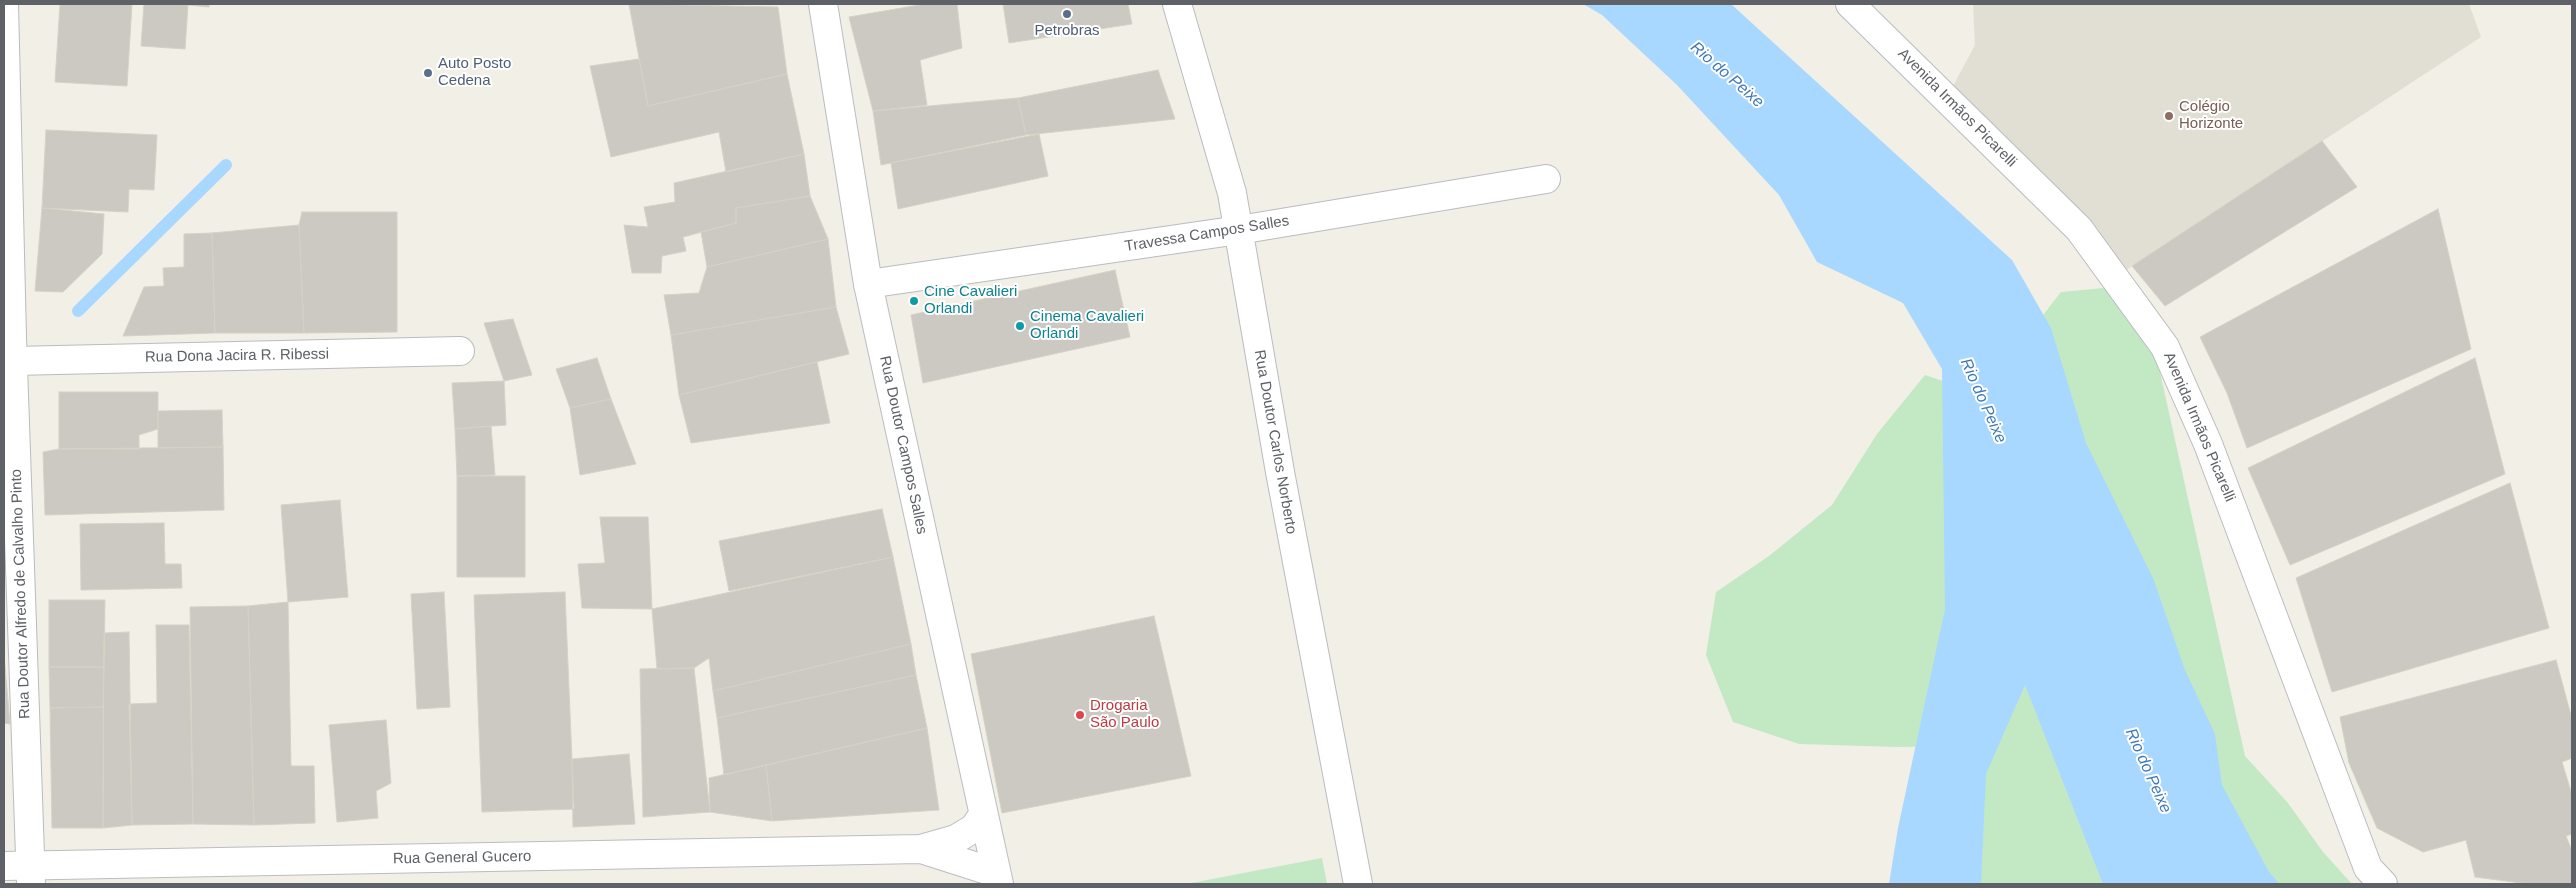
<!DOCTYPE html>
<meta charset="utf-8">
<style>
body{margin:0}
#map{position:relative;width:2576px;height:888px;overflow:hidden;background:#f1efe6;font-family:Helvetica,sans-serif}
canvas{display:block}
.frame{position:absolute;inset:0;border:5px solid #5e6267;pointer-events:none}
</style>
<div id="map">
<canvas width="2576" height="888"></canvas>
<div class="frame"></div>
</div>
<script>
const ctx = document.querySelector('canvas').getContext('2d');
ctx.lineJoin = 'round';
function fillPath(path, color) { ctx.fillStyle = color; ctx.fill(path, 'evenodd'); }
const shape = rows => new Path2D(rows.map(r => 'M' + r).join(''));
function trace(path, color, width, dash) { ctx.strokeStyle = color; ctx.lineWidth = width; ctx.lineCap = dash ? 'butt' : 'round'; ctx.setLineDash(dash || []); ctx.stroke(path); }
function drawText(font, color, halo, rows, align = 'center') {
  ctx.font = font + ' Helvetica,sans-serif'; ctx.lineWidth = 4; ctx.setLineDash([]); ctx.textBaseline = 'middle'; ctx.strokeStyle = halo; ctx.fillStyle = color; for (const [text, x, y, turn = 0] of rows) {
    ctx.save(); ctx.translate(x, y); ctx.rotate((+turn || 0) * Math.PI / 180); ctx.textAlign = isNaN(turn) ? turn : align; if (halo) ctx.strokeText(text, 0, 0); ctx.fillText(text, 0, 0); ctx.restore();
  }
}
fillPath(shape([
 [1973,4,2469,4,2481,37,2123,272,1951,90,1975,45]
]), '#e1ded4');
fillPath(shape([
 [2125,286,2154,345,2245,756,2288,803,2323,852,2352,884,1951,884,1958,746,1897,747,1799,744,1733,722,1706,655,1716,592,1769,556,1832,505,1877,434,1925,375,1991,397,2023,341,2061,292],
 [1322,858,1327,884,1186,884]
]), '#c2e9c3');
fillPath(shape([
 [1583,4,1731,4,2012,260,2051,328,2086,443,2153,578,2185,670,2215,734,2222,785,2268,870,2279,884,2103,884,2025,685,1986,774,1981,884,1889,884,1898,828,1945,609,1942,369,1903,303,1817,262,1779,195,1677,85,1602,15]
]), '#a8d8ff');
trace(shape([
 [78,311,226,165]
]), '#a8d8ff', 12);
const building = shape([
 [60,4,132,4,127,86,55,82,60,4],
 [144,4,209,4,209,7,188,5,185,49,141,46,144,4],
 [629,4,778,7,787,74,648,106,629,4],
 [925,4,957,4,962,48,920,60,927,105,873,111,849,17,925,4],
 [1003,4,1128,4,1132,24,1009,43,1003,4],
 [639,59,648,106,787,74,804,154,726,172,719,132,611,157,590,66,639,59],
 [1158,70,1175,119,1026,135,1018,98,1158,70],
 [1018,98,1026,135,881,165,873,111,1018,98],
 [46,130,157,135,154,190,129,189,128,212,42,208,46,130],
 [1039,134,1048,176,898,209,891,163,1039,134],
 [2322,141,2357,187,2165,306,2132,266,2322,141],
 [804,154,810,196,736,208,736,223,683,237,686,251,662,256,661,273,632,273,624,225,648,227,644,207,675,202,674,183,804,154],
 [810,196,828,239,707,267,701,232,736,223,736,208,810,196],
 [42,208,104,214,102,254,63,292,35,291,42,208],
 [2438,209,2471,349,2247,448,2227,393,2200,337,2438,209],
 [302,212,397,212,397,332,304,333,299,225,302,212],
 [299,225,304,333,215,333,212,233,299,225],
 [212,233,215,333,123,336,144,287,164,286,163,268,184,267,184,234,212,233],
 [828,239,836,307,671,335,664,295,699,293,707,267,828,239],
 [1115,270,1130,337,923,383,911,315,1115,270],
 [836,307,849,354,679,395,671,335,836,307],
 [513,319,532,375,504,381,484,323,513,319],
 [597,358,611,399,570,408,556,369,597,358],
 [2475,358,2505,474,2290,565,2248,468,2475,358],
 [817,362,830,423,691,443,679,395,817,362],
 [504,381,506,425,455,429,452,383,504,381],
 [59,392,158,392,158,429,139,435,139,449,59,449,59,392],
 [611,399,636,464,580,475,570,408,611,399],
 [222,410,223,447,158,448,158,411,222,410],
 [491,426,495,475,457,476,455,429,491,426],
 [223,447,224,510,45,515,43,452,59,449,223,447],
 [457,476,525,476,525,577,457,577,457,476],
 [2510,483,2549,628,2332,692,2296,578,2510,483],
 [340,500,348,597,288,602,281,505,340,500],
 [882,509,893,557,729,591,719,541,882,509],
 [600,517,648,517,652,609,582,608,578,564,605,563,600,517],
 [164,523,165,564,181,564,182,588,81,590,80,524,164,523],
 [893,557,911,644,713,691,709,658,694,668,657,669,652,609,893,557],
 [444,592,450,707,417,709,411,594,444,592],
 [565,592,574,809,482,812,474,595,565,592],
 [49,600,105,600,104,667,49,667,49,600],
 [288,602,291,766,314,766,315,823,254,825,248,606,288,602],
 [248,606,254,825,193,824,190,607,248,606],
 [1154,616,1191,776,1002,813,971,654,1154,616],
 [156,625,189,625,193,824,132,825,129,704,157,703,156,625],
 [129,632,132,825,103,828,104,633,129,632],
 [911,644,916,675,717,718,713,691,911,644],
 [4,655,10,724,4,723,4,655],
 [2556,660,2572,719,2572,758,2562,762,2572,795,2572,834,2566,836,2572,851,2572,884,2529,884,2475,877,2466,840,2423,852,2377,828,2349,763,2340,717,2556,660],
 [49,667,104,667,103,707,50,708,49,667],
 [694,668,710,812,643,817,640,669,694,668],
 [916,675,927,728,724,775,717,718,916,675],
 [103,707,103,828,52,828,50,708,103,707],
 [386,720,391,783,376,791,378,818,337,822,329,725,386,720],
 [927,728,939,810,772,821,766,765,927,728],
 [629,754,635,824,573,827,572,759,629,754],
 [766,765,772,821,710,812,709,778,766,765]
]);
fillPath(building, '#ccc9c3');
trace(building, '#d6d1c4', 1);
const street = shape([
 [4,4,12,337,31,884],
 [1177,4,1232,193,1280,472,1358,884],
 [1850,4,2079,229,2165,347,2208,444,2368,868,2383,884],
 [868,284,1239,230,1546,179],
 [13,361,460,351]
]);
const secondary = shape([
 [823,4,868,284,999,884],
 [921,849,996,873],
 [4,866,921,849,956,839,974,828,983,815]
]);
trace(street, '#b9bcc0', 30);
trace(secondary, '#babdc2', 30);
trace(street, '#fff', 28);
trace(secondary, '#fff', 28);
for (const [x, y, r, color] of [
 [1067,14,5,"#5c6f8a"],
 [428,73,5,"#5c6f8a"],
 [2169,116,5,"#8d6e63"],
 [914,301,5,"#0f9aa8"],
 [1020,326,5,"#0f9aa8"],
 [1080,715,5,"#e0444e"]
]) { const dot = new Path2D(); dot.arc(x, y, r, 0, 2 * Math.PI); ctx.fillStyle = color; ctx.fill(dot); trace(dot, '#fff', 2); }
drawText('15px', '#4e5e75', '#fff', [
 ["Petrobras",1067,31],
 ["Auto Posto",438,64,"left"],
 ["Cedena",438,81,"left"]
]);
drawText('15px', '#785e54', '#fff', [
 ["Colégio",2179,107],
 ["Horizonte",2179,124]
], 'left');
drawText('15px', '#5e6267', '#fff', [
 ["Avenida Irmãos Picarelli",1957,108,45],
 ["Travessa Campos Salles",1207,234,-9],
 ["Rua Dona Jacira R. Ribessi",237,356,-1],
 ["Avenida Irmãos Picarelli",2199,427,67],
 ["Rua Doutor Carlos Norberto",1275,442,80],
 ["Rua Doutor Campos Salles",903,445,78],
 ["Rua Doutor Alfredo de Calvalho Pinto",21,594,-92],
 ["Rua General Gucero",462,858,-1]
]);
drawText('15px', '#0d838f', '#fff', [
 ["Cine Cavalieri",924,292],
 ["Orlandi",924,309],
 ["Cinema Cavalieri",1030,317],
 ["Orlandi",1030,334]
], 'left');
drawText('15px', '#be3a42', '#fff', [
 ["Drogaria",1090,706],
 ["São Paulo",1090,723]
], 'left');
drawText('italic 16px', '#3e78b8', '#fff', [
 ["Rio do Peixe",1727,75,41],
 ["Rio do Peixe",1983,401,66],
 ["Rio do Peixe",2148,771,66]
]);
</script>
